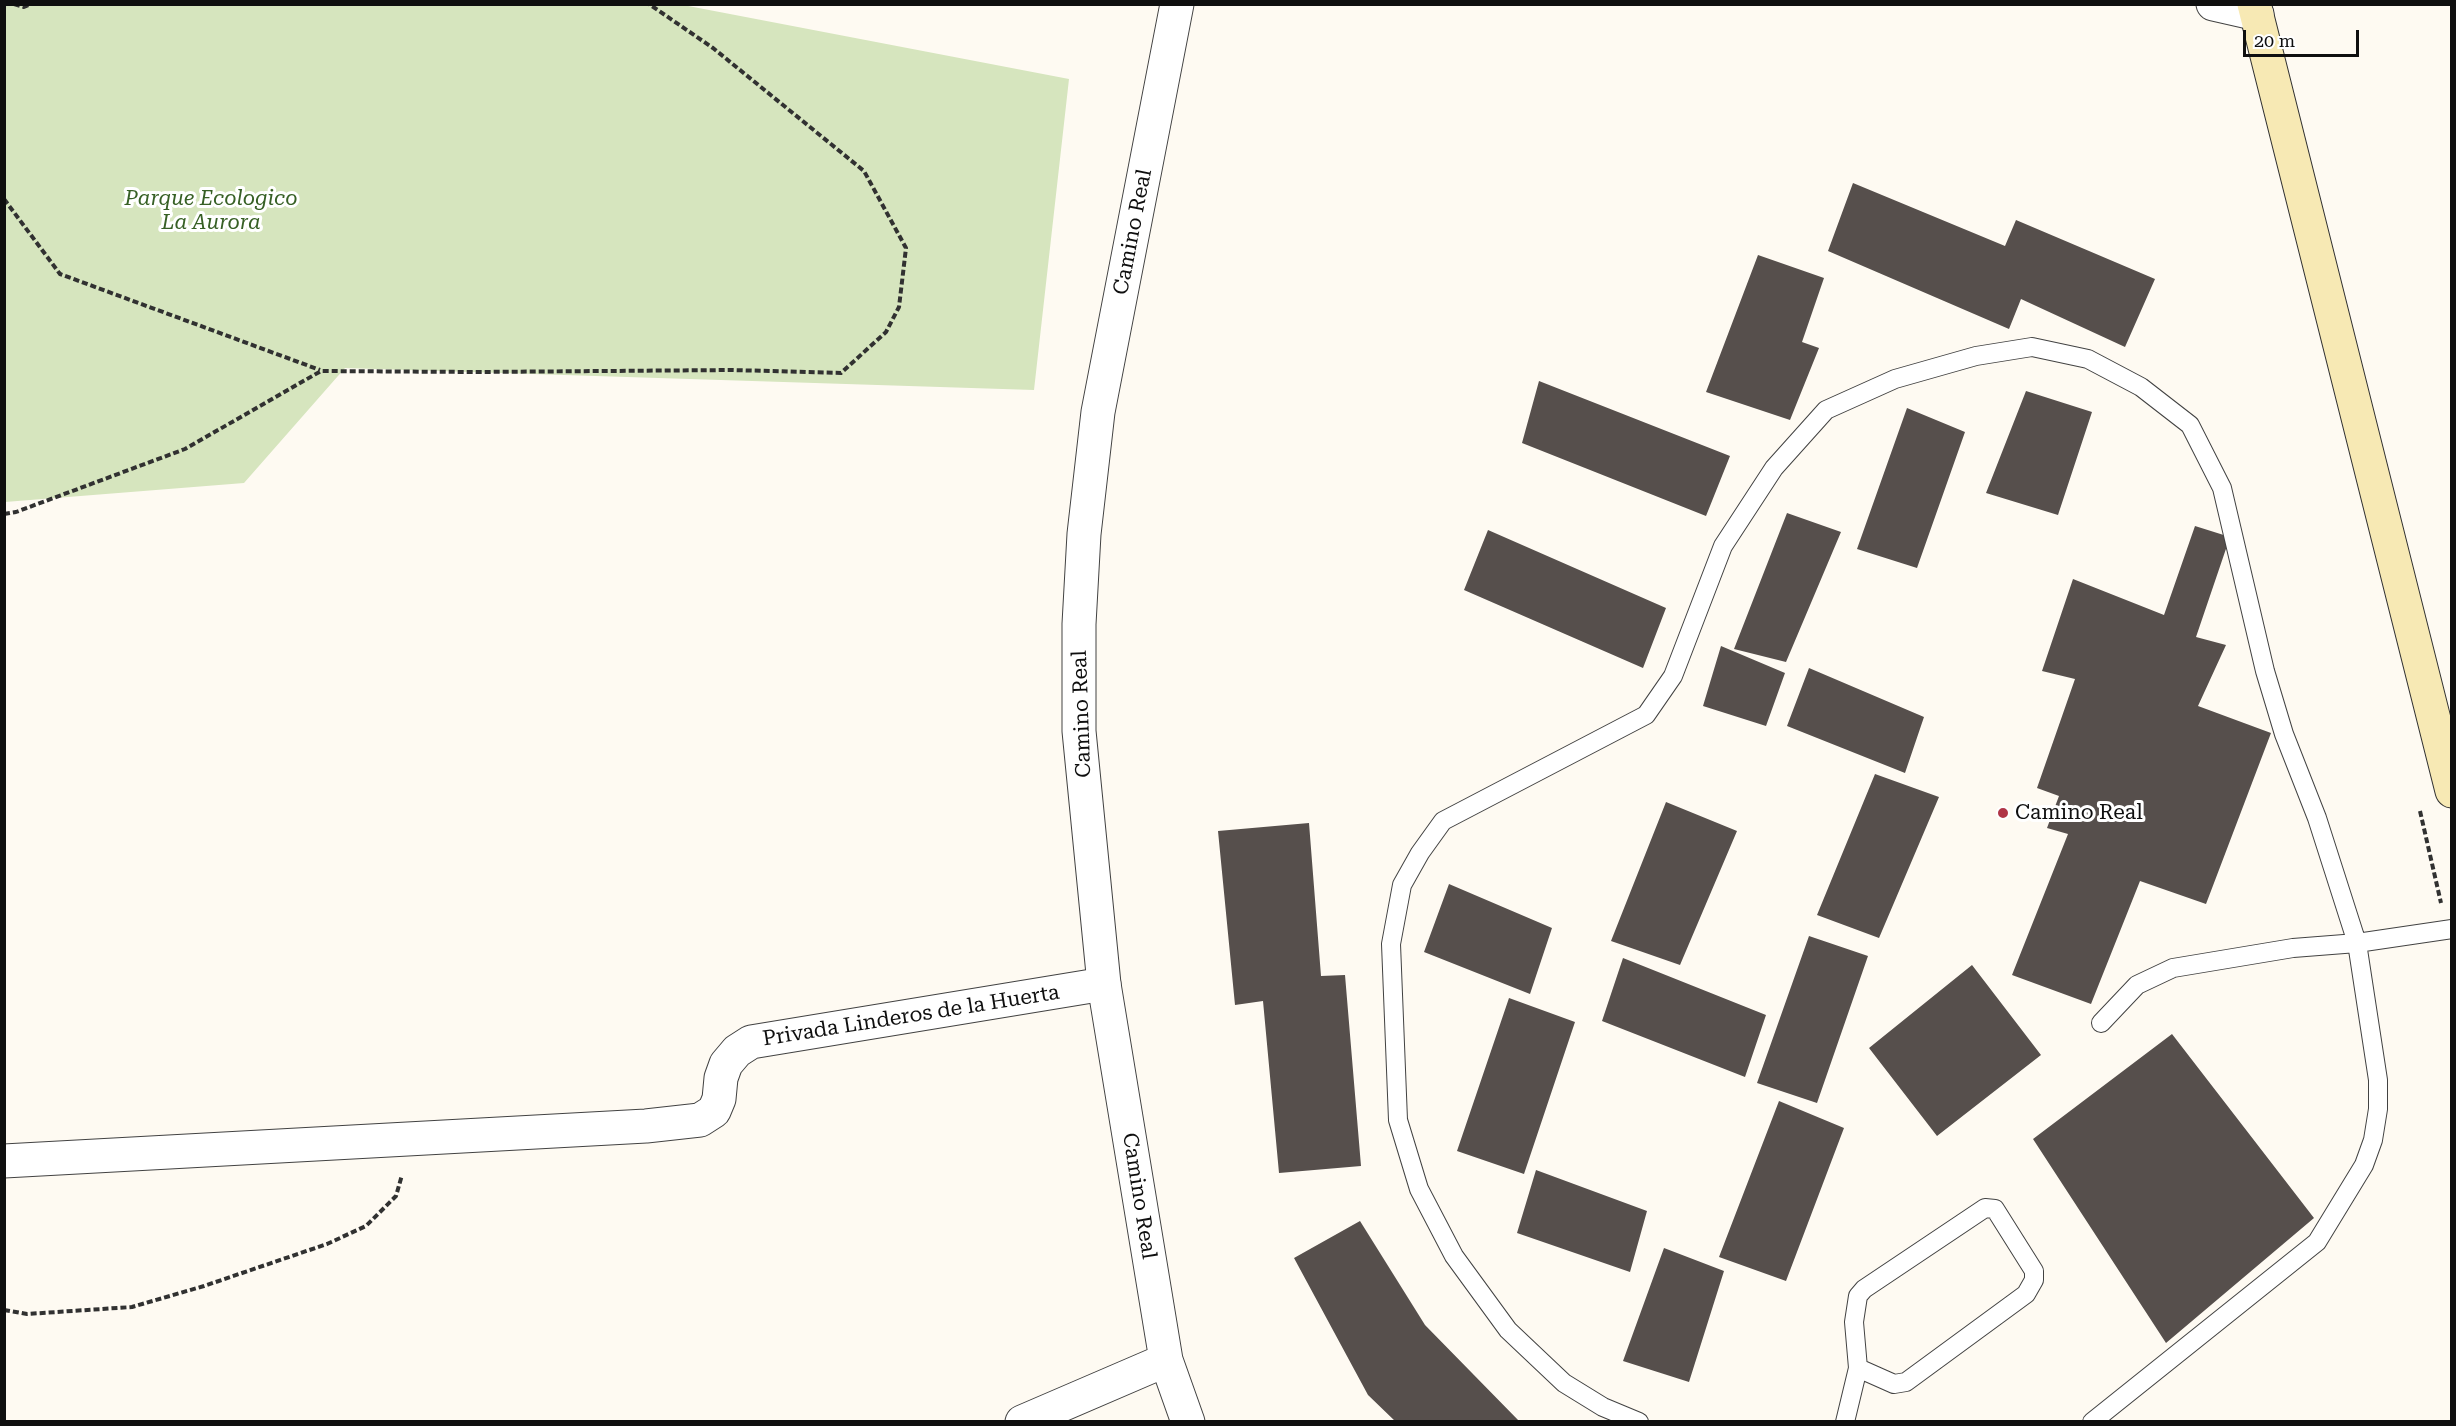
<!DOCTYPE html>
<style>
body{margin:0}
#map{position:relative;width:2456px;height:1426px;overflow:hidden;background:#fefaf2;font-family:"Roboto Serif",serif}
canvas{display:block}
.frame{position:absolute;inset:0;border:6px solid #0f0f0f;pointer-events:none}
.scale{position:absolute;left:2243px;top:30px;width:116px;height:27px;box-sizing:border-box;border:3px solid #0f0f0f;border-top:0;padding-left:8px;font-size:18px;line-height:21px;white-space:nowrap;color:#0f0f0f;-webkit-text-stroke:4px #fff;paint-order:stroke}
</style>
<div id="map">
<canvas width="2456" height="1426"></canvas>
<div class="frame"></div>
<div class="scale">20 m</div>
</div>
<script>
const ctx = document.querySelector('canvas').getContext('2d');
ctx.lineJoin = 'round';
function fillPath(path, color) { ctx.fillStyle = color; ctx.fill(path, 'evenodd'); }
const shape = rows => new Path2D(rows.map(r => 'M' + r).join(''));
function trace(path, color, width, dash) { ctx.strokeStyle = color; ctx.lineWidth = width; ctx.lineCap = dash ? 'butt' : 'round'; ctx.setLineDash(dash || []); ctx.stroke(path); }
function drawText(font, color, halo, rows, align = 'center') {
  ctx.font = font + ' "Roboto Serif",serif'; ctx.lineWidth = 6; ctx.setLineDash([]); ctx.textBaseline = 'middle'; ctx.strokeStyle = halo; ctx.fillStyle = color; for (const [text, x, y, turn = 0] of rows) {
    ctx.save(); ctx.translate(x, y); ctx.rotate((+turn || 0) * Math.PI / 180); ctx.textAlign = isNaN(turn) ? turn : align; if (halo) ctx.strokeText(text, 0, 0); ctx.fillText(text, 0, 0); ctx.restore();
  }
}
fillPath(shape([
 [5,4,683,5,1069,79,1034,390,345,368,244,483,5,502]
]), '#d6e5be');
fillPath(shape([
 [1853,183,2005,246,2016,220,2155,279,2125,347,2021,299,2009,329,1828,251],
 [1758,255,1824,278,1802,342,1819,348,1790,420,1706,392],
 [1539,381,1730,456,1706,516,1522,443],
 [2026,391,2092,412,2058,515,1986,493],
 [1907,408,1965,432,1917,568,1857,549],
 [1787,513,1841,532,1786,662,1734,649],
 [2195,526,2230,537,2196,637,2226,645,2198,706,2271,733,2206,904,2140,881,2091,1004,2012,975,2068,834,2047,828,2059,796,2037,788,2075,679,2042,671,2073,579,2164,615],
 [1488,530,1666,608,1643,668,1464,590],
 [1721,646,1785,673,1766,726,1703,706],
 [1809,668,1924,717,1905,773,1787,726],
 [1875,774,1939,797,1879,938,1817,915],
 [1666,802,1737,831,1680,965,1611,941],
 [1309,823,1321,976,1345,975,1361,1166,1279,1173,1263,1001,1235,1005,1218,831],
 [1449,884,1552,928,1530,994,1424,952],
 [1809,936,1868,956,1817,1103,1757,1083],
 [1623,958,1766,1015,1745,1077,1602,1021],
 [1972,965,2041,1055,1937,1136,1869,1048],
 [1509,998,1575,1022,1524,1174,1457,1151],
 [2172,1034,2314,1218,2166,1343,2033,1139],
 [1779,1101,1844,1128,1786,1281,1719,1257],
 [1536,1170,1647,1211,1630,1272,1517,1233],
 [1360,1221,1425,1325,1520,1422,1396,1422,1368,1395,1294,1258],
 [1664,1248,1724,1271,1689,1382,1623,1361]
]), '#564f4c');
const service = shape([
 [2101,1023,2137,985,2173,968,2293,948,2357,943,2452,929],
 [1639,1422,1603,1407,1564,1383,1508,1330,1454,1256,1419,1189,1398,1120,1391,944,1402,885,1420,853,1443,821,1646,715,1673,676,1723,546,1774,468,1826,410,1895,379,1976,356,2032,347,2088,359,2141,387,2190,425,2222,488,2265,671,2284,734,2317,818,2357,943,2378,1080,2378,1109,2373,1140,2364,1165,2317,1242,2092,1422],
 [1845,1422,1858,1368,1854,1322,1858,1296,1864,1289,1985,1208,1995,1209,2034,1271,2034,1280,2026,1294,1906,1382,1894,1384,1858,1368]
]);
const minor = shape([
 [2213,4,2257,14],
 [4,1161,646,1126,700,1120,714,1111,719,1099,721,1078,726,1064,737,1051,751,1042,1104,984]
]);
const tertiary = shape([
 [1177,4,1098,412,1084,534,1079,624,1079,731,1104,984,1166,1360,1188,1422],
 [1022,1422,1166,1360]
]);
const secondary = shape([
 [2254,4,2452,791]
]);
trace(service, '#424242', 20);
trace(minor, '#424242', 35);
trace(tertiary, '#424242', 35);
trace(secondary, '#313131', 35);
trace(shape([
 [14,4,24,7,31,4],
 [4,5,6,4],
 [4,199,60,274,320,370],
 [4,514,16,512,185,449,321,371,477,372,732,370,841,373,886,332,899,307,906,248,864,171,713,48,649,4],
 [2420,811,2441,903],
 [4,1310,27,1314,132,1307,204,1286,327,1244,366,1226,396,1196,402,1175]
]), '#313131', 4, [6, 3]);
trace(service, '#fff', 18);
trace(minor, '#fff', 33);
trace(tertiary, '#fff', 33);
trace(secondary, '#f7e9b4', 33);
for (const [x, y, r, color] of [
 [2003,813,6,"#b03547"]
]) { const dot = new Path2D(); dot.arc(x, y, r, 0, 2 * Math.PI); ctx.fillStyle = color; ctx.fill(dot); trace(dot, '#fff', 2); }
drawText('italic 21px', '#376025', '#fff', [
 ["Parque Ecologico",211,199],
 ["La Aurora",211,223]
]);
drawText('21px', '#0f0f0f', '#fff', [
 ["Camino Real",1133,232,-79],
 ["Camino Real",1082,714,-92],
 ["Privada Linderos de la Huerta",911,1016,-9],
 ["Camino Real",1139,1196,81]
]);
drawText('21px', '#0f0f0f', '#fff', [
 ["Camino Real",2015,813]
], 'left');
</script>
